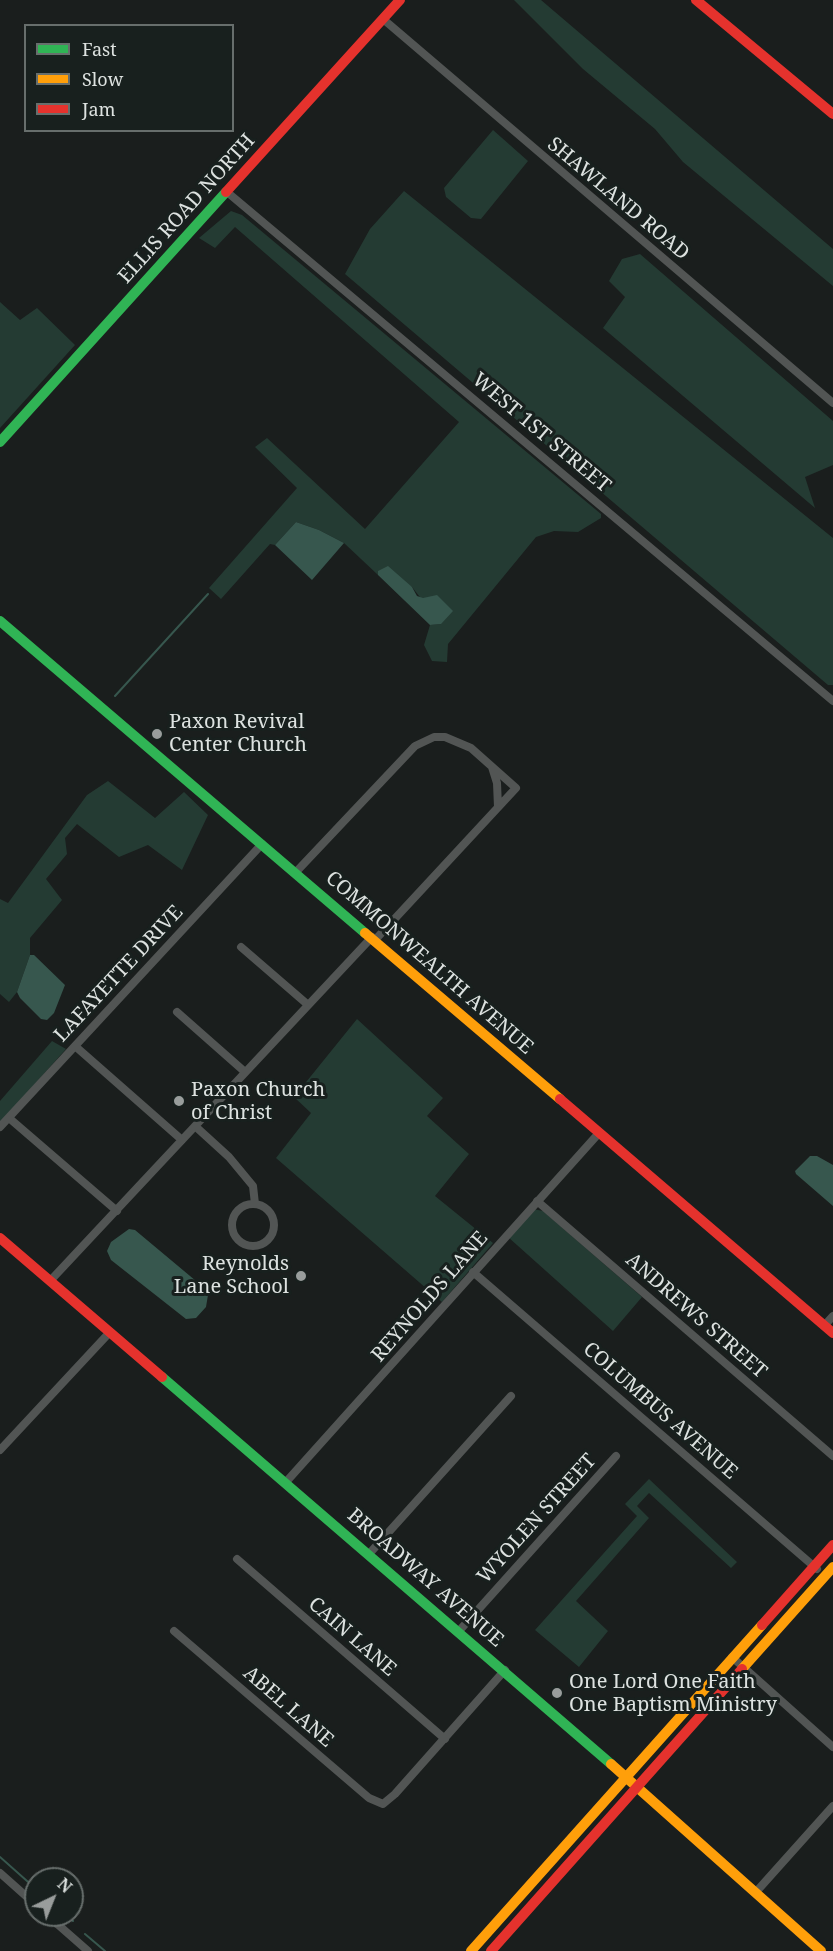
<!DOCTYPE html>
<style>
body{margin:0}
#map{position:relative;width:833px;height:1951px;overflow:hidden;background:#1a1e1d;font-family:"Noto Serif",serif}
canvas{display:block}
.legend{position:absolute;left:24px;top:24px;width:210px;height:108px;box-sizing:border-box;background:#18201e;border:2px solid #676e6c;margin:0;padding:8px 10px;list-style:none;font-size:18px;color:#dde2e0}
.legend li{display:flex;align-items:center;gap:12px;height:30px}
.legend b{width:30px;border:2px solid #676e6c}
.north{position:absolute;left:24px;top:1867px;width:60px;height:60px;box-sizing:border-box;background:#18201e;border:2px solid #676e6c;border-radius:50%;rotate:43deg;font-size:16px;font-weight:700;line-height:24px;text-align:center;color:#dde2e0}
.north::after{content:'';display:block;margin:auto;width:21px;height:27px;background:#999d9c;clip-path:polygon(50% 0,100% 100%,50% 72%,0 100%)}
</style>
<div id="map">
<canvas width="833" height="1951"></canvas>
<ul class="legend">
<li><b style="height:8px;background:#30b455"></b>Fast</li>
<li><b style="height:8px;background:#ff9f0a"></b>Slow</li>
<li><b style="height:8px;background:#e5322d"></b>Jam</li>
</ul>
<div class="north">N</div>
</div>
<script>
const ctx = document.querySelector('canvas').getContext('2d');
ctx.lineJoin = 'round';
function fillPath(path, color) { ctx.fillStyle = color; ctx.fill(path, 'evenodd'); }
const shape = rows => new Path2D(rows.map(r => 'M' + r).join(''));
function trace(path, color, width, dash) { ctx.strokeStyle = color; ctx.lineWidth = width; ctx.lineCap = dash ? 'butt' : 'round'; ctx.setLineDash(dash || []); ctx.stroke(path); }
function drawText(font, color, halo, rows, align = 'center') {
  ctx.font = font + ' "Noto Serif",serif'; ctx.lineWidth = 6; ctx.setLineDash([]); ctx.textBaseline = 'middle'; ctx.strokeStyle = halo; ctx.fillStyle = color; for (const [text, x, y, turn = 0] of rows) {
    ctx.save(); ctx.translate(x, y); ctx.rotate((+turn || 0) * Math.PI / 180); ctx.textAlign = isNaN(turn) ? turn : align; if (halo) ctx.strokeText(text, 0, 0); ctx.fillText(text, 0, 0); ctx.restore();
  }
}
fillPath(shape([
 [514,0,541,0,833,249,833,286,683,162,655,129,583,69],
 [493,130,528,161,481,219,471,218,446,197,444,188],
 [404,191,833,538,833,685,828,685,345,274,370,229],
 [231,211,242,215,601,514,601,518,578,532,554,531,536,537,448,644,447,662,432,661,424,645,430,625,441,624,412,587,378,571,378,575,344,543,319,530,296,522,275,545,270,544,221,599,209,588,297,488,255,447,267,438,365,529,459,422,235,227,215,248,199,238],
 [640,254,833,421,833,465,805,477,815,508,603,328,625,297,609,281,622,259],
 [0,302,20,320,37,308,75,345,0,428],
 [108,781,155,818,184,792,208,815,182,870,148,845,119,857,77,824,65,838,67,854,46,879,62,900,30,938,30,955,17,992,9,1002,0,994,0,899,8,903,87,795],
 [357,1019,443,1098,427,1116,469,1154,435,1196,493,1243,442,1302,276,1158,311,1113,294,1097],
 [52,1041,66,1049,0,1123,0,1101],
 [533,1209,543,1211,642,1297,613,1331,508,1237],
 [649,1479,737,1562,731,1568,649,1493,637,1506,649,1518,576,1601,608,1631,579,1667,535,1630,637,1516,625,1504]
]), '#243b33');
fillPath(shape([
 [296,522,319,530,344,543,312,580,275,545],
 [388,566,412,587,417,596,423,598,437,595,453,611,441,624,430,625,378,575,378,571],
 [30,955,34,955,65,985,54,1013,47,1020,41,1019,20,998,17,992],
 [810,1156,817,1156,833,1165,833,1206,796,1174,795,1171],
 [129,1229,135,1230,196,1281,208,1295,206,1307,196,1318,186,1319,111,1260,107,1251,111,1242]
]), '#37574e');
trace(shape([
 [115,696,208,594],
 [0,1857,36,1889],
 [66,1915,73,1921],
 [85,1934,105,1951]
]), '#37574e', 2);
trace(shape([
 [383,19,833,403],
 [227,192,833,701],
 [492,767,497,783,498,807],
 [296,872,415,746,434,737,445,737,471,748,516,788,375,940],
 [241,947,307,1004],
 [177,1012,245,1072],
 [75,1046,182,1140],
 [9,1118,117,1211],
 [195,1126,229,1157,253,1186,255,1204],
 [0,1127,262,844],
 [537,1201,833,1456],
 '232 1225a21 21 0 1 1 42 0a21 21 0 1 1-42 0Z',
 [473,1272,817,1569],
 [50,1281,372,937],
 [824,1326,833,1316],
 [0,1450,110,1332],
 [286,1482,599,1133],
 [369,1554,511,1396],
 [237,1559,445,1739],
 [174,1631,369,1798,383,1804,395,1794,505,1670],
 [459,1631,616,1456],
 [732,1657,833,1747],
 [0,1873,36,1905],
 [756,1892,833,1806],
 [47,1915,88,1951]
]), '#525554', 8);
trace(shape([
 [0,442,226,192],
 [0,621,365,933],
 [162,1377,611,1764]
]), '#30b455', 10);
trace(shape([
 [365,933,560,1099],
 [742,1669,833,1567],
 [611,1764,821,1951],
 [471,1951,762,1625]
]), '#ff9f0a', 10);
trace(shape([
 [696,0,833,114],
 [226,192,400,0],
 [560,1099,833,1333],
 [0,1238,162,1377],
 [762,1625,833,1545],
 [491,1951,742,1669]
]), '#e5322d', 10);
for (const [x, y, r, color] of [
 [157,734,6,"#999d9c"],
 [179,1101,6,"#999d9c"],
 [301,1276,6,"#999d9c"],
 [557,1693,6,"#999d9c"]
]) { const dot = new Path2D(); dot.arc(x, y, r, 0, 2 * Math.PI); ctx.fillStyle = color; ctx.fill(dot); trace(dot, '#18201e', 2); }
drawText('20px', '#dde2e0', '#18201e', [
 ["SHAWLAND ROAD",618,199,40],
 ["ELLIS ROAD NORTH",187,209,-48],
 ["WEST 1ST STREET",541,433,40],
 ["COMMONWEALTH AVENUE",429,963,41],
 ["LAFAYETTE DRIVE",119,974,-47],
 ["REYNOLDS LANE",430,1297,-49],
 ["ANDREWS STREET",696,1316,41],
 ["COLUMBUS AVENUE",660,1411,41],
 ["WYOLEN STREET",537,1519,-48],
 ["BROADWAY AVENUE",425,1578,41],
 ["CAIN LANE",352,1637,41],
 ["ABEL LANE",288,1707,41]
]);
drawText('20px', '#dde2e0', '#18201e', [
 ["Paxon Revival",169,722],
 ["Center Church",169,745],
 ["Paxon Church",191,1090],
 ["of Christ",191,1113],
 ["Reynolds",289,1264,"right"],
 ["Lane School",289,1287,"right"],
 ["One Lord One Faith",569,1682],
 ["One Baptism Ministry",569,1705]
], 'left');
</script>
